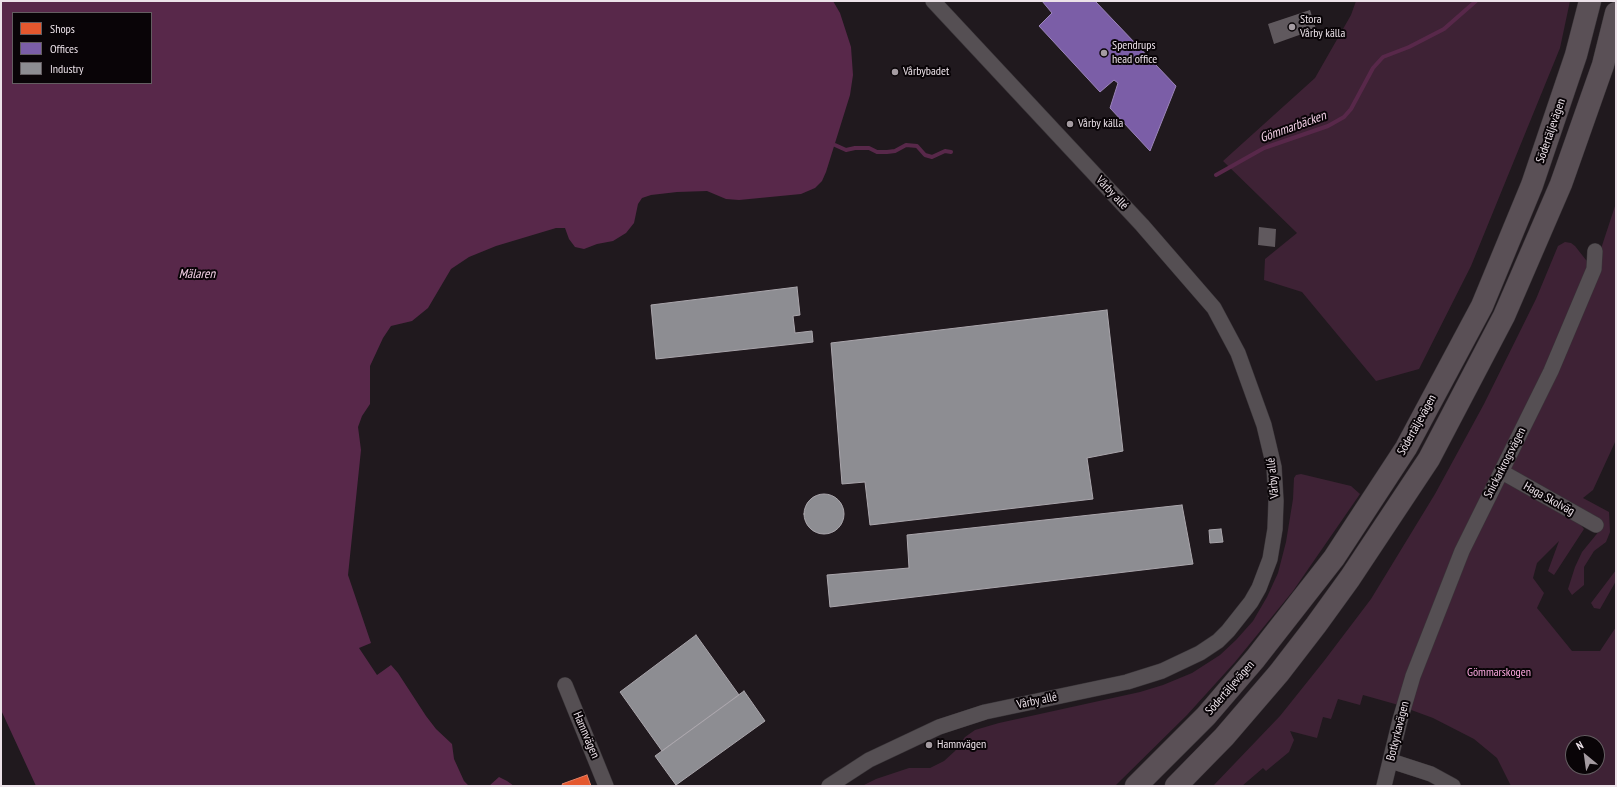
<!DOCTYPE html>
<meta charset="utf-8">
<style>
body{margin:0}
#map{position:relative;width:1617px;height:787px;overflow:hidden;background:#20191e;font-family:"PT Sans Narrow",sans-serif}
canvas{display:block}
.frame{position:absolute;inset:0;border:2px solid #ece2e9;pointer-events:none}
.legend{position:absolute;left:12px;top:12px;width:140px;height:72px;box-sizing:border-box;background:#090407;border:1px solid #645d61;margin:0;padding:5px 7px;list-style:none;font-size:12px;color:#ece2e9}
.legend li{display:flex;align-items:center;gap:8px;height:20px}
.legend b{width:20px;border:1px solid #645d61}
.north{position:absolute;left:1565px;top:735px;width:40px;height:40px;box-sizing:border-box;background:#090407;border:1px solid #645d61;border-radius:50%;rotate:331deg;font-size:11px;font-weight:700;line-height:16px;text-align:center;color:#ece2e9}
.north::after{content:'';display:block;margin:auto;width:14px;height:18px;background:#a59ca2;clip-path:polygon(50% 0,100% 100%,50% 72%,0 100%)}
</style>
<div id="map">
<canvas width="1617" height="787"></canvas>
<div class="frame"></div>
<ul class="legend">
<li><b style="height:11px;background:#e4572e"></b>Shops</li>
<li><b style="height:11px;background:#7b5ea7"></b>Offices</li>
<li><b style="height:11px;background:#8d8d92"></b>Industry</li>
</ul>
<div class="north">N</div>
</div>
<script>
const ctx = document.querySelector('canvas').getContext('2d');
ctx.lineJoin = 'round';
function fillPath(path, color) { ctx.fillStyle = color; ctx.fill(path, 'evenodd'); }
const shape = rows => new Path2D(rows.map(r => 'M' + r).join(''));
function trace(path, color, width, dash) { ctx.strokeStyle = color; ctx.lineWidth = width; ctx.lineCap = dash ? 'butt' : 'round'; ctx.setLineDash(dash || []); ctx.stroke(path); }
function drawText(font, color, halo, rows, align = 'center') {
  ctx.font = font + ' "PT Sans Narrow",sans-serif'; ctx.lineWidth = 4; ctx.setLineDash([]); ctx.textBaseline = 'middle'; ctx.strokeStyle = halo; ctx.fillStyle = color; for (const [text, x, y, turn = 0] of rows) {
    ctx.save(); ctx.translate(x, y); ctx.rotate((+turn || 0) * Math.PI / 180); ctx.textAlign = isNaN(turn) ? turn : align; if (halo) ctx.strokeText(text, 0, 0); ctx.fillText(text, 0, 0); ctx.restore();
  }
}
fillPath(shape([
 [1356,1,1570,1,1560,48,1471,266,1419,369,1376,381,1302,292,1264,280,1265,259,1297,233,1223,161,1315,78,1351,15],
 [1616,203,1616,440,1593,490,1583,498,1609,512,1610,532,1606,542,1594,551,1584,567,1584,585,1572,595,1568,589,1575,567,1582,552,1600,530,1600,519,1577,507,1574,517,1584,529,1554,575,1548,571,1559,541,1537,563,1533,578,1544,593,1537,608,1572,651,1600,651,1616,627,1616,786,1511,786,1497,758,1474,739,1433,718,1395,704,1363,695,1360,705,1338,699,1331,719,1323,717,1317,738,1290,731,1294,740,1289,752,1266,771,1263,768,1242,786,1213,786,1280,716,1324,661,1371,599,1435,494,1484,404,1536,299,1558,246,1565,242,1571,243,1575,246,1586,260,1595,267],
 [1573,743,1597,743,1597,767,1573,767],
 [1301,474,1351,486,1360,494,1293,591,1235,662,1187,715,1115,786,862,786,876,779,909,768,930,768,944,761,955,751,965,737,975,730,999,723,1140,692,1163,685,1192,673,1220,655,1236,640,1253,621,1267,597,1278,573,1286,542,1293,499,1294,478,1296,475],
 [1616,570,1616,581,1600,609,1594,608,1591,603]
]), '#3e2235');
fillPath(shape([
 [1,1,833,1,840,13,851,47,853,75,850,95,826,172,822,181,815,188,801,194,739,200,726,199,707,191,677,192,651,195,642,198,638,204,634,223,626,233,613,241,597,244,584,249,575,247,569,239,565,228,556,228,496,246,469,257,451,269,428,308,412,321,391,326,383,338,370,366,370,404,362,416,358,427,361,450,348,575,371,643,359,648,377,675,391,665,398,673,426,716,436,729,452,744,454,759,464,781,469,786,36,786,1,710],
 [13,13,151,13,151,83,13,83],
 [499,777,507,781,514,786,489,786]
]), '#58284a');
const shops = shape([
 [587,775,591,786,563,786,562,784,587,775]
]);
fillPath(shops, '#e4572e');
trace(shops, '#e68166', 1);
const offices = shape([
 [1042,1,1095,1,1176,86,1150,151,1110,108,1118,83,1114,80,1100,92,1039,26,1052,13,1042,1]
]);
fillPath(offices, '#7b5ea7');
trace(offices, '#9d86bb', 1);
const industry = shape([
 [797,287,800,315,793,316,795,333,812,331,813,342,656,359,651,305,797,287],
 [1107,310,1123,451,1087,458,1093,499,870,525,865,482,842,484,831,343,1107,310],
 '804 514a20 20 0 1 1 40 0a20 20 0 1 1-40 0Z',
 [1182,505,1193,564,830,607,827,575,909,568,907,535,1182,505],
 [1221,529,1223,542,1210,543,1209,530,1221,529],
 [696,635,739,695,662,751,620,692,696,635],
 [744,691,765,721,676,785,655,756,744,691]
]);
fillPath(industry, '#8d8d92');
trace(industry, '#aaa6ac', 1);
trace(shape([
 [835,145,846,150,855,148,869,148,877,152,887,152,895,151,906,145,917,146,925,155,932,157,945,151,951,152],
 [1216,175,1264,148,1328,126,1344,117,1351,109,1373,68,1383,57,1409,47,1444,29,1476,1]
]), '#58284a', 4);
fillPath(shape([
 [1310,10,1316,29,1274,44,1268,24],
 [1259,227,1276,229,1275,247,1258,245]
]), '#60595e');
const minor = shape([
 [1502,472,1596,525],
 [565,685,606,786],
 [1391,761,1431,774,1453,786],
 [829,786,869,760,939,727,985,712,1127,682,1162,671,1200,653,1218,641,1228,631,1251,602,1259,588,1270,559,1275,529,1276,501,1274,467,1264,425,1238,353,1214,308,1142,225,933,1],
 [1384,786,1400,720,1413,676,1462,551,1551,371,1594,269,1595,251]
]);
const highway = shape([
 [1136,786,1206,716,1255,659,1334,558,1406,448,1482,306,1532,185,1576,55,1590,1],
 [1176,786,1224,737,1279,673,1316,625,1350,578,1429,459,1504,316,1561,184,1603,65,1616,13]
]);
trace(minor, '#3a3539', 16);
trace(highway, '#3a3539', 23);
trace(minor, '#554f53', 15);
trace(highway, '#5a5056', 22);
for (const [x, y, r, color] of [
 [1292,27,4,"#a59ca2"],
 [1104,53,4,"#a59ca2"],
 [895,72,4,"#a59ca2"],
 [1070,124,4,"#a59ca2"],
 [929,745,4,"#a59ca2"]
]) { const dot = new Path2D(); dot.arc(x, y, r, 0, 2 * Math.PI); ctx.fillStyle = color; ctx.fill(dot); trace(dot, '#090407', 1.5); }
drawText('12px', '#ece2e9', '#090407', [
 ["Stora",1300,20],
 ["Vårby källa",1300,34],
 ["Spendrups",1112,46],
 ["head office",1112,60],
 ["Vårbybadet",903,72],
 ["Vårby källa",1078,124],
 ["Hamnvägen",937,745]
], 'left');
drawText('12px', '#ece2e9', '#090407', [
 ["Södertäljevägen",1551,131,-71],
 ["Vårby allé",1112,193,47],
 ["Södertäljevägen",1417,425,-61],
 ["Snickarkrogsvägen",1505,463,-63],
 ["Vårby allé",1273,478,-96],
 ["Haga Skolväg",1549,499,29],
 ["Södertäljevägen",1230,688,-49],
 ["Vårby allé",1037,701,-12],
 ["Botkyrkavägen",1398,731,-76],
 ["Hamnvägen",586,735,67]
]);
drawText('12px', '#fba8df', '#090407', [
 ["Gömmarskogen",1499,673]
]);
drawText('italic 13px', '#f5d2e8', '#090407', [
 ["Gömmarbäcken",1293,127,-20],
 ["Mälaren",197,274]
]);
</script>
